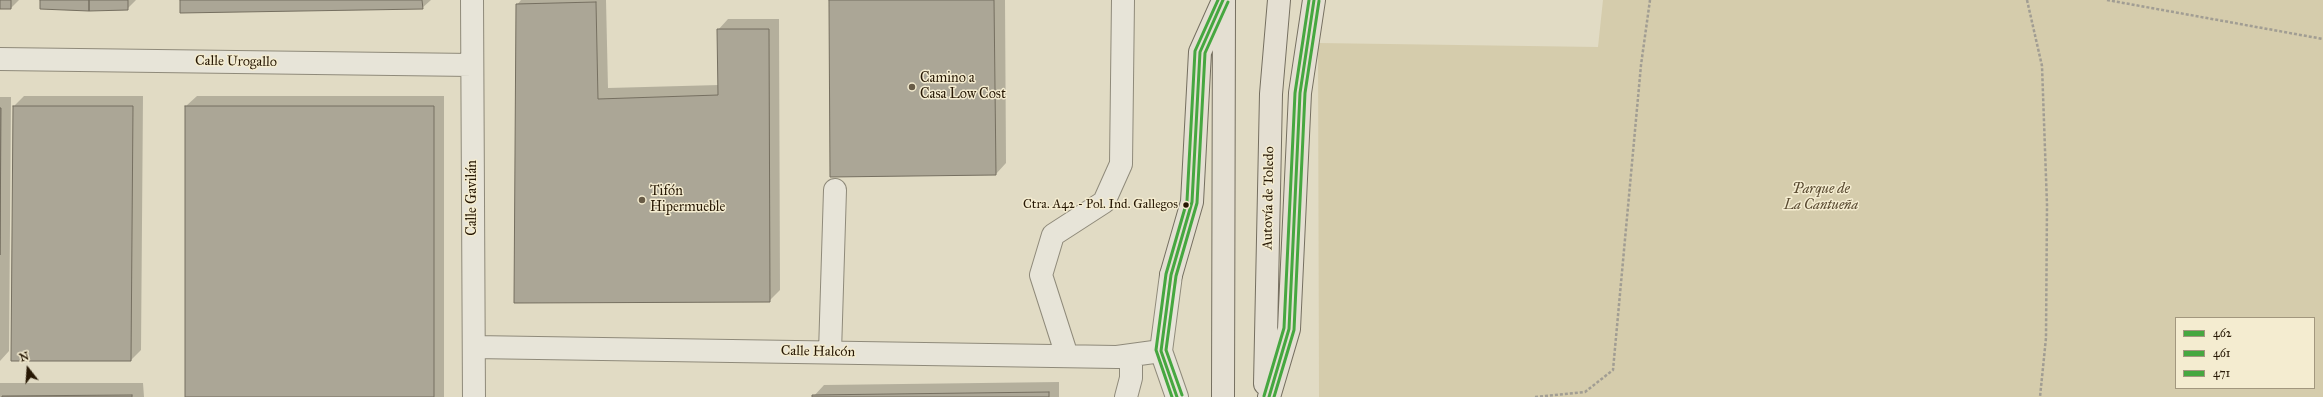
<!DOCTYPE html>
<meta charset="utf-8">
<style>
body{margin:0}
#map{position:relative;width:2323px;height:397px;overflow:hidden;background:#e1dbc4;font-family:"IM FELL Great Primer",serif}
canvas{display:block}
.legend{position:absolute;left:2175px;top:317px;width:140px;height:72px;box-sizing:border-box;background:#f4ecd0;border:1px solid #a2977e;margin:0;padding:5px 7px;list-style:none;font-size:12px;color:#271804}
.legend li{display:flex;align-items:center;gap:8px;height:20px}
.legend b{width:20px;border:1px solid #a2977e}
.north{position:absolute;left:8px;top:349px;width:40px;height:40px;-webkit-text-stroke:3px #f4ecd0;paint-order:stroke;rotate:343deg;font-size:11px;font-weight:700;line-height:16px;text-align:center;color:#271804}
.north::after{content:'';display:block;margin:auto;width:14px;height:18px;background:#271804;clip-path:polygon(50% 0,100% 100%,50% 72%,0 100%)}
</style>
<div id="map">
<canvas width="2323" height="397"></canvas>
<ul class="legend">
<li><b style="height:5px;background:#46a740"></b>462</li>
<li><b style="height:5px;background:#46a740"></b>461</li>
<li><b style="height:5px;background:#46a740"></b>471</li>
</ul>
<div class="north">N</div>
</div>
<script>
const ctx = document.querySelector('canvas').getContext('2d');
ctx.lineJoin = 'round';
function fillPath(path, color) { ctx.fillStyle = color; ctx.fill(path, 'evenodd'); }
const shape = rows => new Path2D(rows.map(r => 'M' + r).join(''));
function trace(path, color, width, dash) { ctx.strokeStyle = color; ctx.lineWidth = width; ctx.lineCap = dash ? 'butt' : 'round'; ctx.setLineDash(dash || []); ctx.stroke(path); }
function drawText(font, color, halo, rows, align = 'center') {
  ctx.font = font + ' "IM FELL Great Primer",serif'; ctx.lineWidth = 3; ctx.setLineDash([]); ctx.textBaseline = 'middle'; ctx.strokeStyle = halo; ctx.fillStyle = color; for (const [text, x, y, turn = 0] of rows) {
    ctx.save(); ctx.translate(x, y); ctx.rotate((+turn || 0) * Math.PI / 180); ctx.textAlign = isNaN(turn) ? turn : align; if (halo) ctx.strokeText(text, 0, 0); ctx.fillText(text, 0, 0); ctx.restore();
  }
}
fillPath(shape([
 [1603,0,2323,0,2323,397,1319,397,1318,43,1598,47],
 [2176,318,2314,318,2314,388,2176,388]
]), '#d5ccac');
fillPath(shape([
 [0,0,19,0,11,8,0,8],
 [41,0,136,0,127,9],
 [181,0,431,0,422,8],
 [521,0,606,0,608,88,719,85,718,30,728,19,779,19,780,290,769,301,517,5],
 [830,0,1005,0,1006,163,996,174],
 [24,96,143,96,141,350,131,360,14,106],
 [197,96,444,96,444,397,186,397,186,106],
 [0,97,11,97,9,351,0,361],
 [1059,382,1059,397,813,397,824,385],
 [0,383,143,383,144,397,0,397]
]), '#0003');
const building = shape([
 [0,0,11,0,11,9,0,9,0,0],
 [40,0,89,0,89,11,40,9,40,0],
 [89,0,128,0,128,10,89,11,89,0],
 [180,0,422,0,423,9,180,13,180,0],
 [829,0,994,0,996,175,830,177,829,0],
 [596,2,598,99,718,95,717,29,769,29,770,302,514,303,516,4,596,2],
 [13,106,133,106,131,361,11,361,13,106],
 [185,106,434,106,434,397,185,397,185,106],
 [0,108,1,108,0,255,0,108],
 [1049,392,1049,397,812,397,812,395,1049,392],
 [132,395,132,397,2,397,2,396,132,395]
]);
fillPath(building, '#aba696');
trace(building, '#756f60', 1);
const minor = shape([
 [472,0,474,397],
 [0,59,472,65],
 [1171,275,1161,351,1177,397],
 [474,347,1117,357,1161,351],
 [830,352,835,190],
 [1067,356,1041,275,1053,235,1104,202,1121,164,1123,0],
 [1126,397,1131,378,1131,355]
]);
const highway = shape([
 [1171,275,1192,202,1200,52,1221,5],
 [1265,384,1271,94,1279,0],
 [1223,397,1224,0],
 [1269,397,1289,329,1300,93,1314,0]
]);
trace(minor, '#8f8a7a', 24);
trace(highway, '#756f60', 24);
trace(shape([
 [2027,0,2042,66,2047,205,2046,338,2040,397],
 [2107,0,2323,39],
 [1535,397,1585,392,1613,370,1641,65,1650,0]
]), '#a19d93', 2.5, [3, 2]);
trace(minor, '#e7e4d8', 22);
trace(highway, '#e4dfd2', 22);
trace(shape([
 [1177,397,1161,351,1171,275,1192,202,1200,52,1223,0],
 [1269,397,1289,329,1300,93,1314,0]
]), '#46a740', 3);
trace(shape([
 [1182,395,1166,350,1176,276,1197,203,1205,53,1228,2],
 [1274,397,1294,330,1305,93,1319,1]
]), '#46a740', 3);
trace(shape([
 [1264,396,1284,328,1295,93,1309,0],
 [1172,397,1156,350,1166,274,1187,201,1195,51,1218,0]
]), '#46a740', 3);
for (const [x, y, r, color] of [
 [912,87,4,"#685c47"],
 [642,200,4,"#685c47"],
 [1186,205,3.5,"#271804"]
]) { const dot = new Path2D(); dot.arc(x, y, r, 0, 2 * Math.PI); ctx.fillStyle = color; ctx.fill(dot); trace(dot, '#f4ecd0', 1.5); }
drawText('13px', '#271804', '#f4ecd0', [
 ["Ctra. A42 - Pol. Ind. Gallegos",1178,205]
], 'right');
drawText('14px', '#271804', '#f4ecd0', [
 ["Calle Urogallo",236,62,1],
 ["Calle Gavilán",473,198,-90],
 ["Autovía de Toledo",1269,198,-89],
 ["Calle Halcón",818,352,1]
]);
drawText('14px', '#271804', '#f4ecd0', [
 ["Camino a",920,79],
 ["Casa Low Cost",920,95],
 ["Tifón",650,192],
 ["Hipermueble",650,208]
], 'left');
drawText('italic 14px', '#594a31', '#f4ecd0', [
 ["Parque de",1821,190],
 ["La Cantueña",1821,206]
]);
</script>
